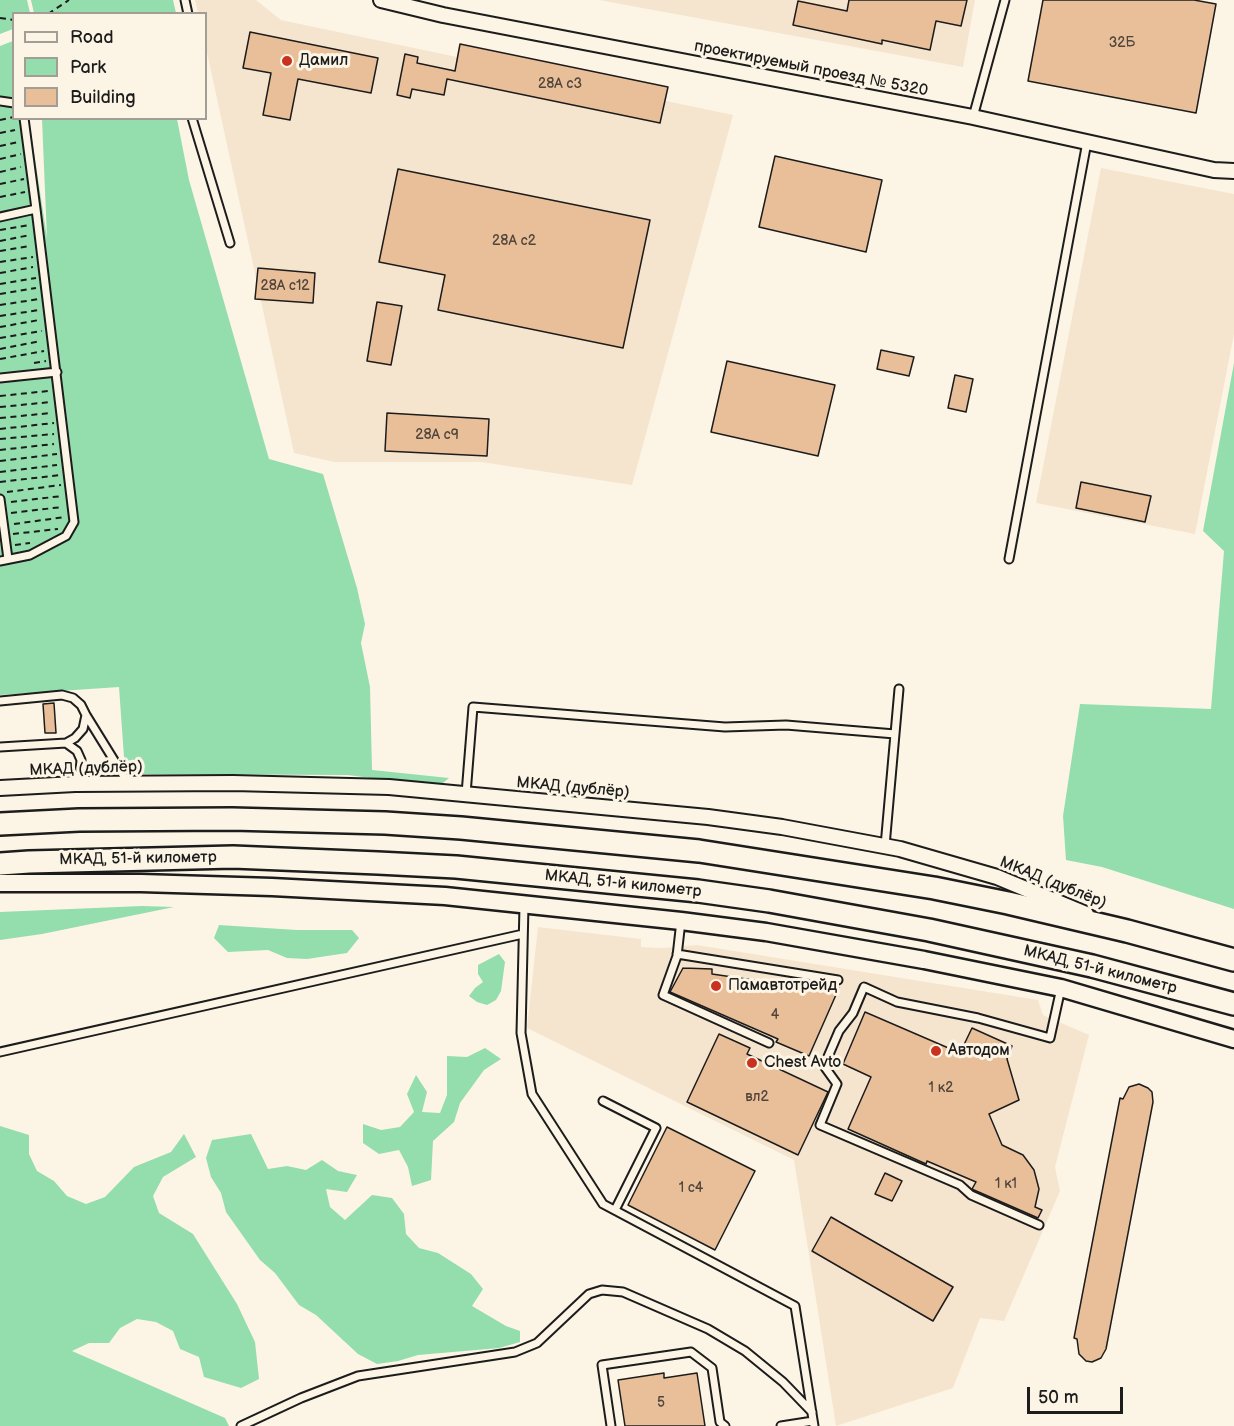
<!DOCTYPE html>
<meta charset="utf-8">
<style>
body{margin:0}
#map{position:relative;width:1234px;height:1426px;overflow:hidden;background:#fcf5e5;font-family:"Balsamiq Sans",sans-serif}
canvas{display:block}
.legend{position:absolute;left:12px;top:12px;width:195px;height:108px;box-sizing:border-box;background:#fcf5e5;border:2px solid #a29e95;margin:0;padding:8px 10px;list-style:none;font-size:18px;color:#1c1c1c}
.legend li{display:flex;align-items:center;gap:12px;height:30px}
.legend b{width:30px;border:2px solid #a29e95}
.scale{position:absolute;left:1027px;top:1387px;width:96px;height:27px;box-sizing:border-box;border:3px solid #1c1c1c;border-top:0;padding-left:8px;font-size:18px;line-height:21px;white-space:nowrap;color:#1c1c1c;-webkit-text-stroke:4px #fcf5e5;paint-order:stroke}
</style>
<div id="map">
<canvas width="1234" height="1426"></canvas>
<ul class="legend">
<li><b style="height:8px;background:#fcf5e5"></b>Road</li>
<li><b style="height:16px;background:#94ddad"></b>Park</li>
<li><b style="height:16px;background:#e9bf99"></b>Building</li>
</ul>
<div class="scale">50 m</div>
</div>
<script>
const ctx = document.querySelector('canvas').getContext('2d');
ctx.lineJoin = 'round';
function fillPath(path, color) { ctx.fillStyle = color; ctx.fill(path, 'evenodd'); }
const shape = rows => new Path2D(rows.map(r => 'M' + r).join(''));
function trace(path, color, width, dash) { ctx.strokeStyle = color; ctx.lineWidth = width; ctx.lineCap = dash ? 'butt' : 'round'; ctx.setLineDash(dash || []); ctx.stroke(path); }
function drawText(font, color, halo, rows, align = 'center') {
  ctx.font = font + ' "Balsamiq Sans",sans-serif'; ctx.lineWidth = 6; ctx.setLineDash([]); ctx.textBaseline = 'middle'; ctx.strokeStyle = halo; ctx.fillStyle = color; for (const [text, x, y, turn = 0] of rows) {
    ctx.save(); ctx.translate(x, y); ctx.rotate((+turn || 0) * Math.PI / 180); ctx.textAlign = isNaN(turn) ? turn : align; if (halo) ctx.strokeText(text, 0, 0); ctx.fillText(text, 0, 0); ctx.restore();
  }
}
fillPath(shape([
 [195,0,256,0,281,20,733,115,632,485,481,462,334,462,294,453,206,48,206,14,198,13],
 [599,0,975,0,963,67],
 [1101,168,1234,194,1234,334,1195,534,1036,503],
 [538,927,641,939,641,947,662,948,697,945,1038,1000,1043,1015,1089,1035,1055,1167,1060,1191,1004,1321,980,1318,953,1388,836,1426,794,1160,527,1028]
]), '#f6e5ce');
fillPath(shape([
 [0,0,27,0,30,13,14,14,13,29,0,34],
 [31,0,173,0,176,13,34,13],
 [13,41,14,118,29,119,47,238,42,119,177,119,189,180,269,459,323,474,357,588,365,624,361,643,370,687,372,770,449,778,438,787,348,775,139,774,131,770,124,757,119,687,0,695,0,46],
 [1234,363,1234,909,1102,867,1066,860,1063,816,1080,704,1211,709,1224,551,1203,531],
 [142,906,174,907,42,934,0,940,0,912],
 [219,925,297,930,352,930,359,938,347,953,307,959,287,958,268,950,228,952,214,938],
 [499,954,505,962,501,991,496,1000,487,1005,477,1002,469,996,475,988,483,982,478,974,478,965],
 [485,1048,501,1059,484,1070,460,1103,454,1122,433,1141,431,1180,412,1186,408,1167,399,1150,379,1154,363,1143,363,1124,381,1130,400,1127,414,1112,407,1094,416,1075,427,1092,422,1112,440,1113,447,1095,447,1056,467,1057],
 [0,1126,29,1135,29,1154,37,1171,54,1181,67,1196,86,1204,105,1197,134,1167,171,1152,184,1134,196,1157,163,1177,153,1196,159,1213,193,1234,237,1304,255,1342,259,1379,241,1388,204,1377,199,1357,180,1349,173,1331,156,1322,137,1319,120,1328,109,1343,89,1343,72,1351,225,1418,229,1426,0,1426],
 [251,1134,268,1169,287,1166,306,1170,322,1160,338,1171,357,1175,347,1192,326,1189,330,1207,345,1220,372,1195,392,1198,404,1214,406,1234,419,1248,438,1253,471,1274,483,1289,472,1306,506,1326,520,1331,520,1342,499,1348,418,1355,398,1361,377,1364,358,1354,316,1315,299,1305,275,1273,260,1260,226,1212,221,1193,211,1177,206,1158,212,1140]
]), '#94ddad');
const building = shape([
 [849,0,967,0,961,26,936,21,930,50,882,40,882,44,793,25,798,1,847,11,849,0],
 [1043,0,1194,0,1216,4,1196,113,1028,81,1043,0],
 [250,32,378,58,371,93,298,79,290,120,263,115,271,73,243,68,250,32],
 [460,44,668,87,660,123,447,79,444,95,412,89,410,98,397,95,405,54,418,57,417,63,455,71,460,44],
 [775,156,882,180,866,252,759,227,775,156],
 [398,169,650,220,623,348,438,310,445,275,379,262,398,169],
 [258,268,315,273,313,303,255,299,258,268],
 [377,302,402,306,391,365,367,361,377,302],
 [881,350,914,357,909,376,877,369,881,350],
 [727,361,835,385,818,456,711,432,727,361],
 [955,375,973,379,966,412,948,408,955,375],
 [387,413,489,419,487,456,385,451,387,413],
 [1081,482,1151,496,1145,522,1076,508,1081,482],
 [54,703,56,733,45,733,43,704,54,703],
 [683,968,712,969,712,974,801,987,801,983,839,988,809,1056,776,1042,778,1039,670,992,683,968],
 [865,1012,960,1053,972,1028,1012,1046,1007,1059,1019,1100,989,1114,1002,1145,1023,1155,1034,1170,1039,1189,1035,1207,1042,1210,1038,1218,974,1190,972,1189,976,1182,927,1161,926,1164,848,1129,871,1077,843,1064,865,1012],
 [719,1034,750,1048,747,1054,828,1092,798,1155,687,1102,719,1034],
 [1139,1084,1148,1088,1152,1092,1153,1102,1106,1349,1101,1358,1092,1362,1086,1361,1079,1354,1077,1339,1074,1338,1120,1098,1123,1099,1129,1087,1139,1084],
 [667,1127,755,1171,715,1250,628,1205,667,1127],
 [885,1173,902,1181,892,1201,875,1194,885,1173],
 [831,1217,953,1287,933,1321,812,1251,831,1217],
 [664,1373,664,1378,697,1373,705,1426,625,1426,618,1380,664,1373]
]);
fillPath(building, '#e9bf99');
trace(building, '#1c1c1c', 1.5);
const service = shape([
 [185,0,188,14],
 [0,101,14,103],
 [973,117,1005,0],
 [24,118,36,209],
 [192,118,230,243],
 [0,217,36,209,74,522,66,536,30,555,0,561],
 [0,378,57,372],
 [0,499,8,559],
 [1009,559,1087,142],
 [0,701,62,695,73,698,81,705,86,715,83,729,75,738,66,743,0,747],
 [86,715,128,783],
 [66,743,77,751,81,760,80,772,75,783],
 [466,794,473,707,725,727,786,725,895,734],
 [885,846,899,689],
 [524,906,521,1033,532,1094,603,1204,795,1306,814,1426],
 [681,921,677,956,663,995,769,1043],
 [677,954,838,980],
 [0,1052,523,934],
 [603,1101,656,1128,615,1210],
 [1039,1225,971,1195,960,1185,820,1125,837,1084,824,1066,839,1031,853,1013,864,987,897,1002,978,1018,1050,1038,1061,988],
 [241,1426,301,1398,358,1376,515,1352,537,1343,589,1294,602,1290,623,1292,708,1329,745,1351,783,1382,812,1412],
 [611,1426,602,1365,691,1352,712,1368,720,1422,725,1426],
 [781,1426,813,1421]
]);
const minor = shape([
 [381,0,443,15,973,117,1214,170,1234,171],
 [0,788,75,784,233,783,389,787,708,817,782,827,900,849,997,877,1086,914]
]);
const tertiary = shape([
 [0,883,141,883,272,887,445,896,681,921,766,932,924,960,1061,988,1234,1039]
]);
const trunk = shape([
 [0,824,79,820,232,819,385,823,461,828,699,851,934,888,1008,903,1127,931,1234,960],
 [0,864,29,862,233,857,378,863,456,867,698,891,769,901,929,930,1092,966,1234,1004]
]);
trace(service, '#1c1c1c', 11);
trace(minor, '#1c1c1c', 18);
trace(tertiary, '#1c1c1c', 21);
trace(trunk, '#1c1c1c', 26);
trace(shape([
 [48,14,69,0],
 [0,18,14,20],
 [0,120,14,117],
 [0,133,15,130],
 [0,146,18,142],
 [0,159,21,154],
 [0,172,21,167],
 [0,184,24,179],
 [0,197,25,192],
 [0,230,30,225],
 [0,241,30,235],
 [0,251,30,246],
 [0,262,33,257],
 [0,273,33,267],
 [0,284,36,278],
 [0,294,36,288],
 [0,305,39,299],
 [0,316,39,310],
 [0,327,39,320],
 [0,338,42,331],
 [0,349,41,341],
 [0,359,44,351],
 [34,363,46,361],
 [0,396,48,391],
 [0,407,51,402],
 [0,418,51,413],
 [0,429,54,423],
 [0,439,54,434],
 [0,450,54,444],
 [0,461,57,454],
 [0,472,57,465],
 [0,482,60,475],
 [7,492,61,485],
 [11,502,62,496],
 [11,513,62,507],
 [14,524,65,517],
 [13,534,58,529],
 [15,545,30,543]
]), '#1c1c1c', 2, [6, 4.5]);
trace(service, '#fcf5e5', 7);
trace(minor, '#fcf5e5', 14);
trace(tertiary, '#fcf5e5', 16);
trace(trunk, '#fcf5e5', 21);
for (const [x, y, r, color] of [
 [287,61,6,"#c8321e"],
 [716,986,6,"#c8321e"],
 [936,1051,6,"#c8321e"],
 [752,1063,6,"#c8321e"]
]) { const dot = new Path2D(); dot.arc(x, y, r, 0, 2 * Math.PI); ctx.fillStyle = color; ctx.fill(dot); trace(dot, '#fcf5e5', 2); }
drawText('14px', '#4f453b', null, [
 ["32Б",1122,43],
 ["28А с3",560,84],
 ["28А с2",514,241],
 ["28А с12",285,286],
 ["28А с9",437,435],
 ["4",775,1015],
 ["1 к2",941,1088],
 ["вл2",757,1097],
 ["1 к1",1006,1184],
 ["1 с4",691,1188],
 ["5",661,1403]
]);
drawText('16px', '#1c1c1c', '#fcf5e5', [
 ["Дамил",299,61],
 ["Памавтотрейд",728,986],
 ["Автодом",948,1051],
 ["Chest Avto",764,1063]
], 'left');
drawText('16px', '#1c1c1c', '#fcf5e5', [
 ["проектируемый проезд № 5320",811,69,11],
 ["МКАД (дублёр)",86,769,-2],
 ["МКАД (дублёр)",573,788,5],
 ["МКАД, 51-й километр",138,859,-1],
 ["МКАД (дублёр)",1053,883,22],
 ["МКАД, 51-й километр",623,884,6],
 ["МКАД, 51-й километр",1100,970,14]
]);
</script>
